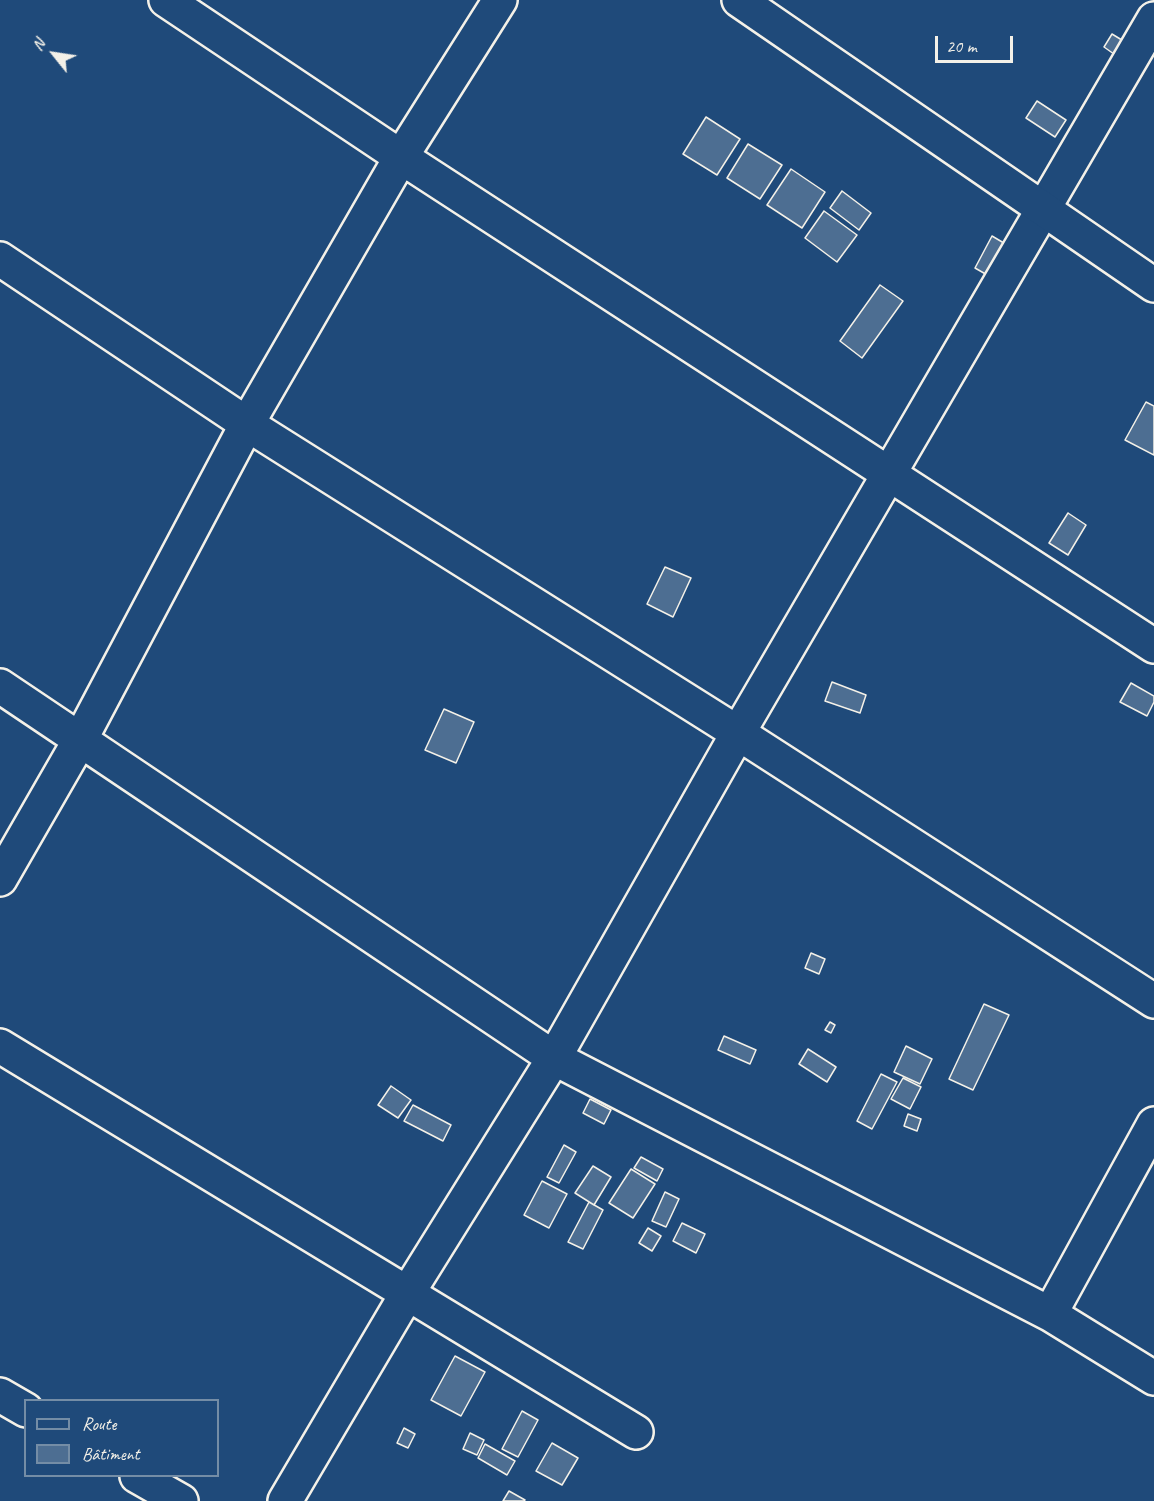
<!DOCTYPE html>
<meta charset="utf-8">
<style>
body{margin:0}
#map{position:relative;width:1154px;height:1501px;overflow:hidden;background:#1f4a7a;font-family:Caveat,sans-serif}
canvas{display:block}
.legend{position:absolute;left:24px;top:1399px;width:195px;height:78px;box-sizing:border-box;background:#1f4a7a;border:2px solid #748da6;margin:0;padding:8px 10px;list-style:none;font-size:18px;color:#f4f1e8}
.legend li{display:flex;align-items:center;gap:12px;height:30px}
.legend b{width:30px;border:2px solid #748da6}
.north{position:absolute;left:24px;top:24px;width:60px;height:60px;-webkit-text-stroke:4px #1f4a7a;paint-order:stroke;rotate:300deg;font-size:16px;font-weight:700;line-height:24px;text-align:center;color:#f4f1e8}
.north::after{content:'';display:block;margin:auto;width:21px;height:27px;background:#f4f1e8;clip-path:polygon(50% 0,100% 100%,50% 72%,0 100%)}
.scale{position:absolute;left:935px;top:36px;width:78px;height:27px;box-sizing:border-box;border:3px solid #f4f1e8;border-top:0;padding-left:8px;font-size:18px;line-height:21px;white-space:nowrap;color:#f4f1e8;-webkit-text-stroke:4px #1f4a7a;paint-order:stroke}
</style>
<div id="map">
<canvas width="1154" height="1501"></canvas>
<ul class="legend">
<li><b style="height:8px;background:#1f4a7a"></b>Route</li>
<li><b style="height:16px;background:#4d6e92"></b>Bâtiment</li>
</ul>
<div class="north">N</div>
<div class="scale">20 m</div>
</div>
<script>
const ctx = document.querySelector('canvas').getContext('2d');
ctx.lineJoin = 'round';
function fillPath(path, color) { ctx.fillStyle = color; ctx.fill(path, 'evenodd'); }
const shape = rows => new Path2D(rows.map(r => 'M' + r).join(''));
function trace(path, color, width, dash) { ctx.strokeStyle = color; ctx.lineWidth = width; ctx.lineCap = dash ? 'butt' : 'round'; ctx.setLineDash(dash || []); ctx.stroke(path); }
const building = shape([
 [1112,34,1130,45,1121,59,1104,47,1112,34],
 [1037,101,1066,120,1055,137,1026,118,1037,101],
 [706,117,740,139,717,175,683,154,706,117],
 [748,144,782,165,760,199,727,178,748,144],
 [791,169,825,192,802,228,767,205,791,169],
 [842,191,871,213,859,230,830,208,842,191],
 [824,211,857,235,837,262,805,238,824,211],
 [992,236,1014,249,996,280,975,268,992,236],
 [880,285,903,301,862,358,840,341,880,285],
 [1146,402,1154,406,1154,455,1125,440,1146,402],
 [1068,513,1086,525,1068,555,1049,543,1068,513],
 [665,567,691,578,673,617,647,604,665,567],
 [832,682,866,695,860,713,825,701,832,682],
 [1131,683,1154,696,1154,702,1147,716,1120,702,1131,683],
 [444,709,474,722,456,763,425,750,444,709],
 [811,953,825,959,819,974,805,968,811,953],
 [984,1004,1009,1015,973,1090,949,1079,984,1004],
 [830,1022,835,1025,831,1033,825,1030,830,1022],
 [724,1036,756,1050,750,1064,718,1050,724,1036],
 [906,1046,932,1059,920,1084,894,1072,906,1046],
 [808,1049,836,1067,827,1082,799,1064,808,1049],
 [881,1074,897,1082,872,1129,857,1121,881,1074],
 [903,1078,921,1087,910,1109,891,1099,903,1078],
 [391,1086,411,1100,398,1118,378,1105,391,1086],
 [590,1099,611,1110,604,1124,583,1113,590,1099],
 [413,1105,451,1125,443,1141,404,1121,413,1105],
 [908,1114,921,1119,917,1131,904,1126,908,1114],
 [564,1145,576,1152,559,1183,547,1177,564,1145],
 [641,1157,663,1169,657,1181,634,1168,641,1157],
 [593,1166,611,1177,594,1205,575,1193,593,1166],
 [631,1169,655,1184,633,1218,609,1203,631,1169],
 [542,1181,567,1194,549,1228,524,1215,542,1181],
 [665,1192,679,1199,666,1227,652,1221,665,1192],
 [589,1202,603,1210,583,1249,568,1242,589,1202],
 [682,1223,705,1234,696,1253,673,1241,682,1223],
 [648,1228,661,1236,652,1251,639,1243,648,1228],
 [455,1356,485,1372,461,1416,431,1400,455,1356],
 [522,1411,538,1420,518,1457,502,1449,522,1411],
 [404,1428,415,1434,408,1448,397,1443,404,1428],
 [470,1433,484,1440,477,1455,463,1449,470,1433],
 [552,1443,578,1458,562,1485,536,1471,552,1443],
 [485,1444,515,1461,507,1475,478,1458,485,1444],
 [509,1491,525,1500,524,1501,503,1501,509,1491]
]);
fillPath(building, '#4d6e92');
trace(building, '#f4f1e8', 1.5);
const minor = shape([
 [166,0,401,157,1154,646],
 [0,259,247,424,738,733,1154,1001],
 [0,686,554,1058,1050,1314,1154,1378],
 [0,879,80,740,247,424,401,157,500,0],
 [0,1046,636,1432],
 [1050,1314,1154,1124],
 [0,1395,26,1410],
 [137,1476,181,1501],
 [285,1501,407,1294,554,1058,738,733,1154,19]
]);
const major = shape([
 [739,0,1154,285]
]);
trace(minor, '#f4f1e8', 38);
trace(major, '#f4f1e8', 38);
trace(minor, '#1f4a7a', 33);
trace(major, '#1f4a7a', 33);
</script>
